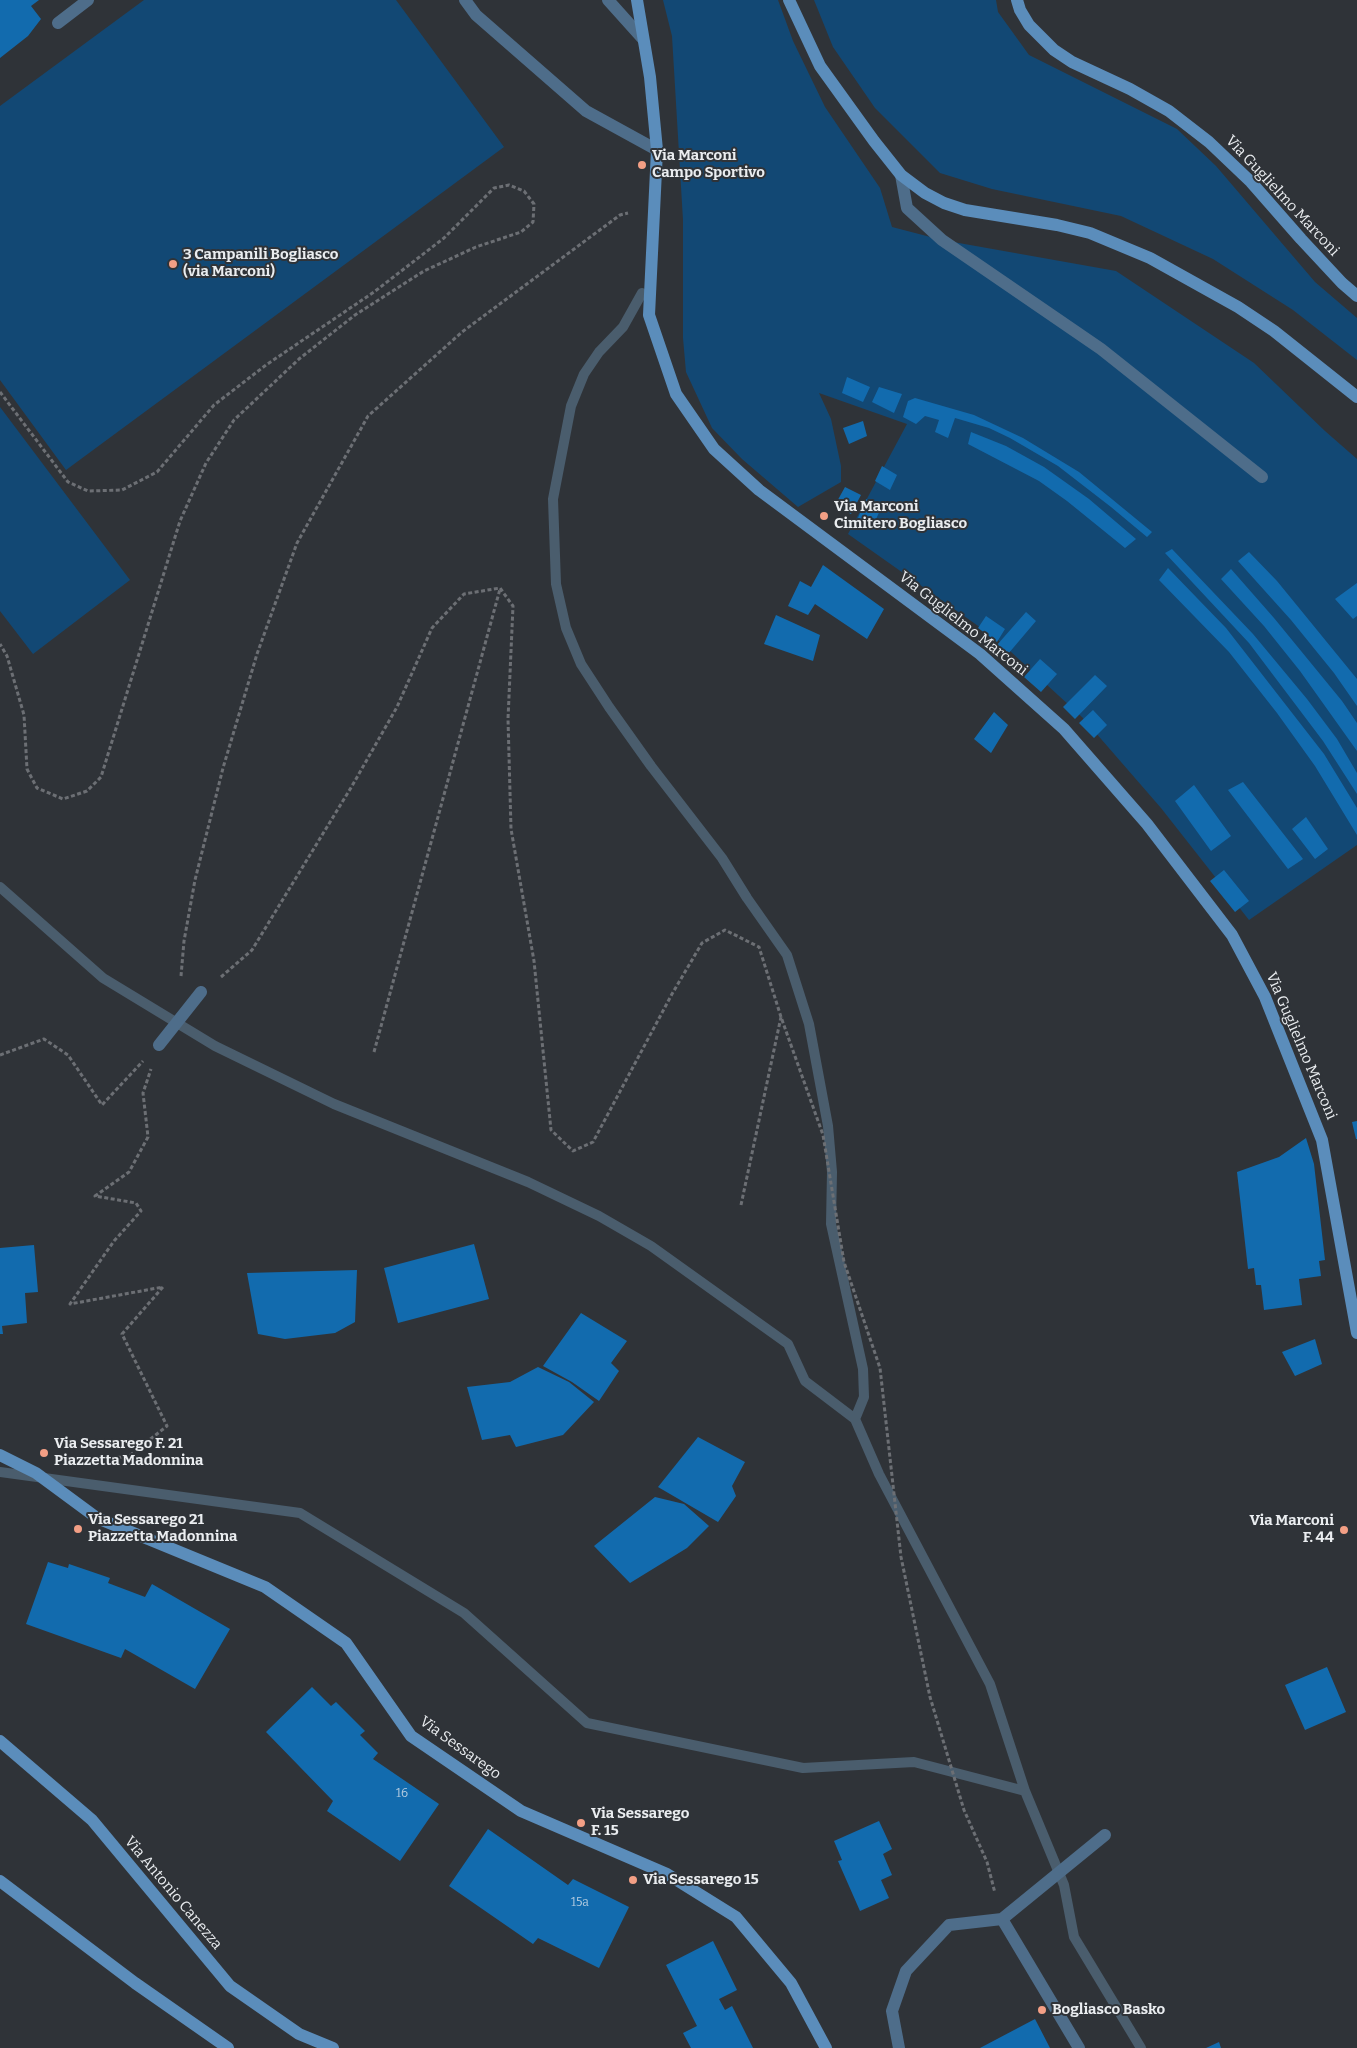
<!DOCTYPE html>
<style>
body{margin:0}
canvas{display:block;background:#2f3338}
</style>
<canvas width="1357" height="2048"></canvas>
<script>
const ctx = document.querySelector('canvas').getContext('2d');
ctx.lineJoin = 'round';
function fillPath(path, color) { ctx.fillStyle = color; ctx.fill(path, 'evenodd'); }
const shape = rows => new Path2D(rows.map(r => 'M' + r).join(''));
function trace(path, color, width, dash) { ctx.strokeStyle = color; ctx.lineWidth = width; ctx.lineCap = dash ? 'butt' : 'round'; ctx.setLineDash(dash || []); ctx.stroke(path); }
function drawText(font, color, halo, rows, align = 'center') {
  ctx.font = font + ' Bitter,serif'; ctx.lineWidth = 4; ctx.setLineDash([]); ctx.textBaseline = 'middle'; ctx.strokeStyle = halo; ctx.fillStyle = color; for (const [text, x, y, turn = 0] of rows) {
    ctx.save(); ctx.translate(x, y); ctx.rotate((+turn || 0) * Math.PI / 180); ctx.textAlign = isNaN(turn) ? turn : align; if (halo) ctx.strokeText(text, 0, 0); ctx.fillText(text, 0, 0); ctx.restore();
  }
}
fillPath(shape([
 [144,0,396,0,504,147,66,470,0,380,0,106],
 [663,0,778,0,793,41,825,107,880,188,892,227,942,240,1116,271,1254,363,1325,431,1357,459,1357,845,1249,920,1161,808,1082,717,998,640,848,534,907,424,819,393,831,419,841,466,841,482,798,507,742,459,712,428,686,372,683,338,683,220,672,36],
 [814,0,996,0,998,12,1029,55,1177,129,1216,166,1315,282,1357,318,1357,360,1293,310,1213,259,1121,216,992,189,940,173,875,108,833,47],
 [0,407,130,580,33,654,0,611]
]), '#124874');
trace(shape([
 [642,293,623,327,599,352,584,374,571,406,553,499,556,584,566,628,581,664,609,707,651,766,722,858,747,898,787,955,809,1024,828,1126,832,1172,831,1224,863,1369,864,1397,855,1419],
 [0,887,103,978,215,1046,334,1104,528,1182,599,1216,651,1246,788,1344,805,1381,855,1419,879,1474,990,1684,1025,1791],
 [0,1472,300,1513,464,1613,587,1723,803,1768,914,1762,1025,1791,1064,1885,1074,1937,1141,2048]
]), '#4a5d6d', 10);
fillPath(shape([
 [0,0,39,0,31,6,41,19,28,36,0,58],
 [847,377,870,387,863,402,842,393],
 [879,387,902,394,894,413,872,402],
 [915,398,974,415,1023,438,1079,472,1152,532,1147,537,1111,507,1058,466,1010,438,989,428,955,418,948,438,935,432,939,420,925,416,916,424,903,417,908,401],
 [863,421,867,436,849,444,843,428],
 [971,432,1006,446,1044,467,1089,499,1136,539,1125,548,1067,501,1039,481,968,444],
 [882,466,897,475,890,490,875,481],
 [845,487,861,495,851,514,835,505],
 [866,499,881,508,873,526,858,518],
 [1172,549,1253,634,1307,699,1337,739,1357,773,1357,794,1323,741,1249,643,1165,553],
 [1249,552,1277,581,1357,679,1357,706,1334,673,1291,620,1238,561],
 [823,565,884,609,867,639,815,604,808,615,788,606,800,581,811,587],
 [1168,568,1226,628,1324,754,1357,808,1357,835,1315,766,1277,713,1229,652,1159,580],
 [1231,569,1274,618,1342,701,1357,723,1357,751,1300,671,1264,626,1221,579],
 [1357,583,1357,616,1353,619,1335,599],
 [1026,612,1036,621,1008,654,997,645],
 [776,615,820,635,813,661,764,644],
 [986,616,1005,629,997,642,978,628],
 [1040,659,1057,674,1041,692,1024,677],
 [1095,675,1107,686,1075,719,1063,707],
 [1093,710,1107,725,1094,738,1079,723],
 [994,712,1008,725,991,753,974,739],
 [1243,782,1303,859,1288,869,1228,790],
 [1194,785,1231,836,1211,851,1175,801],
 [1306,817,1328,849,1315,859,1292,829],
 [1224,870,1249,901,1235,912,1210,881],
 [1357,1121,1357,1139,1356,1139,1352,1122],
 [1306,1138,1314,1164,1325,1260,1319,1261,1321,1276,1299,1279,1302,1305,1264,1310,1261,1285,1256,1285,1254,1268,1248,1269,1237,1172,1279,1157],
 [474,1244,489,1299,398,1323,384,1268],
 [34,1245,38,1292,25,1293,27,1323,2,1326,3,1334,0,1334,0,1248],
 [357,1270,355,1322,335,1333,285,1339,258,1334,247,1273],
 [581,1313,627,1341,611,1363,619,1371,599,1401,572,1382,543,1366],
 [1315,1339,1322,1364,1295,1376,1282,1352],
 [538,1367,569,1382,594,1402,563,1435,516,1447,510,1435,482,1440,467,1387,510,1382],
 [698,1437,745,1462,732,1486,736,1496,718,1522,658,1487],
 [655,1497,684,1504,709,1526,687,1548,630,1583,594,1546],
 [48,1562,68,1568,69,1564,110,1578,108,1583,145,1597,152,1584,230,1629,195,1689,125,1649,121,1658,26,1624],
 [1327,1667,1346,1712,1305,1730,1285,1685],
 [312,1687,331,1706,336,1702,365,1731,360,1735,378,1753,373,1759,439,1804,400,1861,327,1811,333,1801,266,1732],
 [879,1821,892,1849,883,1854,892,1875,881,1880,889,1898,860,1911,838,1861,842,1860,834,1841],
 [488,1829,568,1885,573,1879,629,1907,599,1968,538,1938,533,1944,449,1886],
 [713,1941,737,1990,719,1999,725,2010,732,2006,753,2048,691,2048,683,2033,697,2026,666,1965],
 [1035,2019,1050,2048,980,2048],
 [1219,2042,1221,2048,1206,2048]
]), '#126bae');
trace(shape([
 [0,392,68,482,88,491,122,490,157,472,214,405,266,365,374,292,444,238,494,188,509,185,524,191,534,204,533,222,521,232,476,247,424,271,355,315,299,359,234,420,206,463,180,521,101,777,87,791,63,799,37,788,27,769,24,715,7,656,0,644],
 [181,976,184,941,195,880,223,768,257,654,297,543,368,416,462,332,620,215,628,213],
 [221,977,252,950,352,786,397,707,432,628,464,594,500,588,513,606,508,719,511,829,534,961,551,1130,573,1151,593,1142,672,994,702,943,725,930,759,947,781,1017,823,1135,844,1262,880,1368,901,1557,930,1697,964,1810,987,1862,995,1893],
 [374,1052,500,589],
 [0,1055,44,1039,68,1055,102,1105,143,1061],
 [741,1205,781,1017],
 [59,1459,128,1457,167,1426,122,1334,163,1287,70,1304,114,1241,141,1211,136,1203,95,1196,129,1172,148,1137,143,1093,151,1069]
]), '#6c6f74', 3, [4, 2.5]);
trace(shape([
 [58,23,88,0],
 [901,175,907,208,942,240,1101,349,1262,477]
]), '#4e6d8a', 12);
trace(shape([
 [465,0,476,15,586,111,657,150],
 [608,0,643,39],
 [159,1045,201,992],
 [1002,1919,1105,1835],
 [899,2048,892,2011,906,1971,949,1925,1002,1919,1079,2048]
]), '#4e6d8a', 12);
trace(shape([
 [637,0,650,77,657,150,649,315,676,394,714,449,759,490,980,654,1064,729,1147,824,1232,935,1265,997,1322,1140,1357,1333],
 [789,0,820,66,874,141,901,175,925,193,944,203,965,210,1057,225,1090,233,1150,258,1238,307,1274,331,1357,397],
 [1017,0,1020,10,1029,25,1054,50,1072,62,1130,89,1169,111,1209,142,1251,182,1301,239,1342,283,1357,296],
 [0,1455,36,1473,97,1518,265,1587,346,1643,411,1736,521,1811,667,1874,736,1917,791,1983,826,2048],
 [0,1741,92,1820,230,1986,299,2034,333,2048],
 [0,1881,135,1983,228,2048]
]), '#5b8dbb', 12);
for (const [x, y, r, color] of [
 [642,165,5,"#f39f85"],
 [173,264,5,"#f39f85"],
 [824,516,5,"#f39f85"],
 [44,1453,5,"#f39f85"],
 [78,1529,5,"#f39f85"],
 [1344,1530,5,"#f39f85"],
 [581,1823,5,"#f39f85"],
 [633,1880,5,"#f39f85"],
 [1042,2010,5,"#f39f85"]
]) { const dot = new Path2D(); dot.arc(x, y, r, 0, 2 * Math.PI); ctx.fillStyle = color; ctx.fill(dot); trace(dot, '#2f3338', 2); }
drawText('12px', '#b4cce0', null, [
 ["16",402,1794],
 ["15a",580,1903]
]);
drawText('bold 15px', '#eaedf0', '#2f3338', [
 ["Via Marconi",652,156],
 ["Campo Sportivo",652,173],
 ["3 Campanili Bogliasco",183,255],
 ["(via Marconi)",183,272],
 ["Via Marconi",834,507],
 ["Cimitero Bogliasco",834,524],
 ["Via Sessarego F. 21",54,1444],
 ["Piazzetta Madonnina",54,1461],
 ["Via Sessarego 21",88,1520],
 ["Piazzetta Madonnina",88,1537],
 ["Via Marconi",1334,1521,"right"],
 ["F. 44",1334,1538,"right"],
 ["Via Sessarego",591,1814],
 ["F. 15",591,1831],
 ["Via Sessarego 15",643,1880],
 ["Bogliasco Basko",1052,2010]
], 'left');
drawText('15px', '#eaedf0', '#2f3338', [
 ["Via Guglielmo Marconi",1282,196,47],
 ["Via Guglielmo Marconi",963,624,38],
 ["Via Guglielmo Marconi",1301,1046,67],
 ["Via Sessarego",460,1748,36],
 ["Via Antonio Canezza",173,1893,50]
]);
</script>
